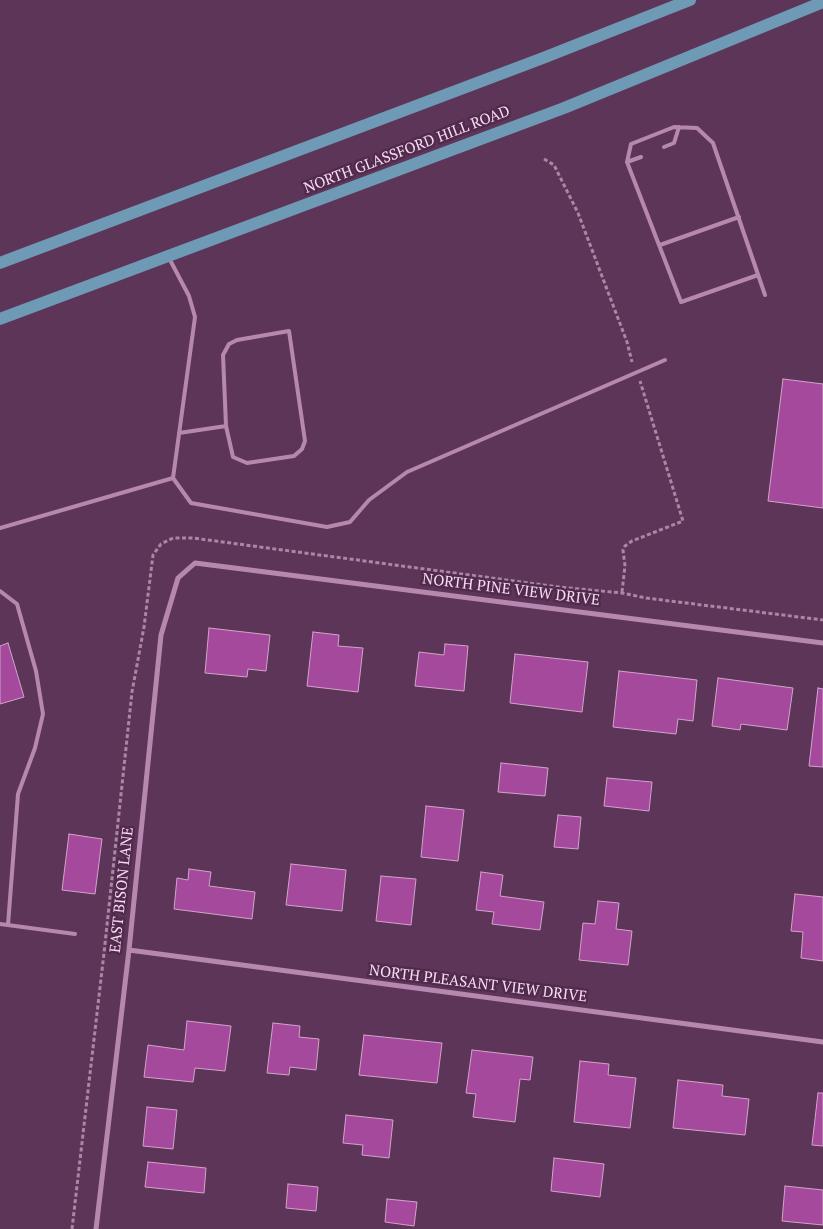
<!DOCTYPE html>
<style>
body{margin:0}
canvas{display:block;background:#5d3558}
</style>
<canvas width="823" height="1229"></canvas>
<script>
const ctx = document.querySelector('canvas').getContext('2d');
ctx.lineJoin = 'round';
function fillPath(path, color) { ctx.fillStyle = color; ctx.fill(path, 'evenodd'); }
const shape = rows => new Path2D(rows.map(r => 'M' + r).join(''));
function trace(path, color, width, dash) { ctx.strokeStyle = color; ctx.lineWidth = width; ctx.lineCap = dash ? 'butt' : 'round'; ctx.setLineDash(dash || []); ctx.stroke(path); }
function drawText(font, color, halo, rows, align = 'center') {
  ctx.font = font + ' "PT Serif",serif'; ctx.lineWidth = 5; ctx.setLineDash([]); ctx.textBaseline = 'middle'; ctx.strokeStyle = halo; ctx.fillStyle = color; for (const [text, x, y, turn = 0] of rows) {
    ctx.save(); ctx.translate(x, y); ctx.rotate((+turn || 0) * Math.PI / 180); ctx.textAlign = isNaN(turn) ? turn : align; if (halo) ctx.strokeText(text, 0, 0); ctx.fillText(text, 0, 0); ctx.restore();
  }
}
const building = shape([
 [783,379,823,384,823,508,768,501,783,379],
 [209,628,270,635,266,671,248,669,247,677,205,673,209,628],
 [313,632,339,635,338,646,363,648,358,692,307,686,313,632],
 [8,643,24,697,0,704,0,646,8,643],
 [445,644,468,646,464,691,415,686,419,652,444,655,445,644],
 [515,654,588,662,582,712,510,703,515,654],
 [619,671,697,680,693,721,678,719,676,734,613,727,619,671],
 [718,678,793,688,787,730,741,724,740,730,712,726,718,678],
 [818,688,823,689,823,767,809,766,818,688],
 [501,763,548,768,545,796,498,792,501,763],
 [607,778,652,782,649,811,604,806,607,778],
 [426,806,464,810,458,861,421,857,426,806],
 [558,815,581,817,578,849,554,847,558,815],
 [69,834,102,839,95,894,62,890,69,834],
 [291,864,346,870,342,911,286,905,291,864],
 [189,869,211,872,209,886,255,892,252,919,174,909,177,878,188,880,189,869],
 [481,872,503,875,500,896,544,902,540,930,492,924,494,912,476,910,481,872],
 [381,876,416,879,411,925,376,921,381,876],
 [795,894,823,897,823,961,801,958,803,932,791,931,795,894],
 [598,901,619,903,616,929,632,931,628,965,579,960,583,923,595,924,598,901],
 [187,1021,231,1026,225,1071,195,1068,193,1082,144,1077,148,1045,184,1050,187,1021],
 [273,1023,300,1026,299,1037,319,1039,316,1070,290,1067,289,1075,267,1073,273,1023],
 [364,1035,442,1043,437,1083,359,1075,364,1035],
 [472,1050,533,1057,530,1080,520,1079,515,1122,473,1117,476,1094,466,1093,472,1050],
 [580,1061,609,1064,608,1075,636,1078,630,1128,574,1122,580,1061],
 [678,1080,723,1085,722,1096,749,1099,745,1135,673,1128,678,1080],
 [818,1093,823,1093,823,1146,812,1145,818,1093],
 [147,1107,177,1110,173,1149,143,1146,147,1107],
 [346,1115,393,1120,389,1158,362,1155,363,1145,343,1143,346,1115],
 [554,1158,604,1164,600,1197,551,1191,554,1158],
 [148,1162,206,1168,204,1193,145,1187,148,1162],
 [288,1184,318,1187,316,1211,286,1208,288,1184],
 [785,1186,823,1190,823,1225,782,1221,785,1186],
 [387,1199,417,1202,414,1226,385,1222,387,1199]
]);
fillPath(building, '#a4499b');
trace(building, '#d3a3cb', 1);
trace(shape([
 [544,159,554,165,578,213,627,342,632,362],
 [622,592,625,566,623,550,625,546,632,541,683,521,640,381],
 [72,1229,104,953,132,692,144,627,153,555,161,544,173,538,193,538,559,587,622,593,646,598,823,620]
]), '#a988a4', 3, [4, 2.5]);
trace(shape([
 [664,147,674,143,679,127],
 [627,162,641,157],
 [660,245,739,217],
 [169,258,189,296,195,317,173,478,191,503,327,527,350,522,369,500,407,472,665,360],
 [758,275,681,302,627,162,631,144,674,127,697,128,713,143,765,295],
 [179,433,226,426,233,457,247,463,294,456,302,449,305,441,289,331,237,340,229,344,223,355,226,426],
 [0,528,173,478],
 [0,591,17,604,36,671,43,714,35,748,18,794,8,925],
 [0,924,75,934]
]), '#b688af', 4);
trace(shape([
 [129,950,823,1042],
 [96,1229,129,950,161,635,178,578,195,563,823,643]
]), '#b688af', 5);
trace(shape([
 [0,263,543,58,690,0],
 [0,319,564,108,823,2]
]), '#6e9ab5', 12);
drawText('15px', '#f6ddf2', '#522a4d', [
 ["NORTH GLASSFORD HILL ROAD",407,150,-21],
 ["NORTH PINE VIEW DRIVE",511,590,7],
 ["EAST BISON LANE",122,890,-84],
 ["NORTH PLEASANT VIEW DRIVE",478,984,7]
]);
</script>
